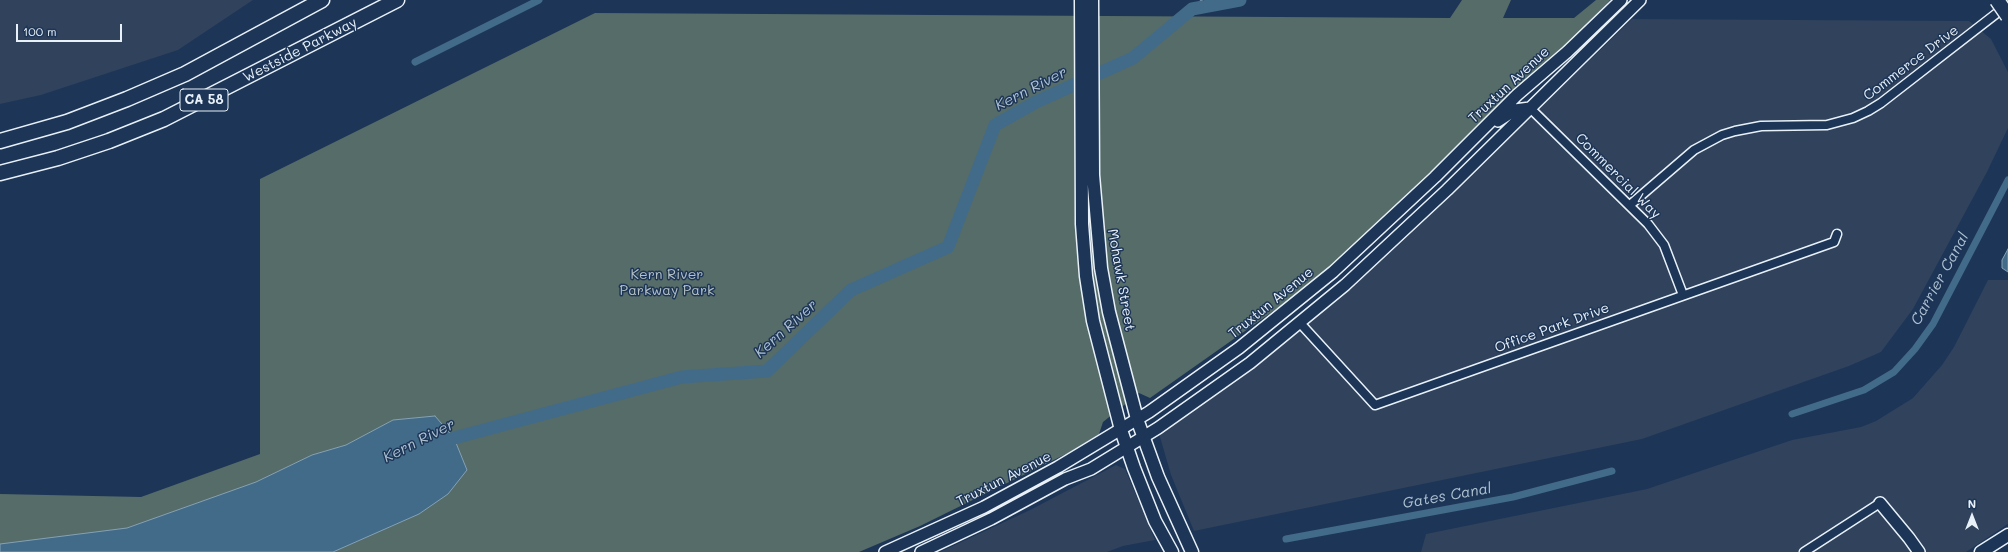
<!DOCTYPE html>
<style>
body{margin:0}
#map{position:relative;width:2008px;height:552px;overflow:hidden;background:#1d3557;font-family:Mali,sans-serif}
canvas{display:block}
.north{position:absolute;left:1952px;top:496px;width:40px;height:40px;-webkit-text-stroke:3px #1d3557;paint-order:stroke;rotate:0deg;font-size:11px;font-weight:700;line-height:16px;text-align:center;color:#e8f1f8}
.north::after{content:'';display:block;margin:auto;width:14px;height:18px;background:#e8f1f8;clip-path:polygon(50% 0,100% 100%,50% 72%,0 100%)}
.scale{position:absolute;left:16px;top:24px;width:106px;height:18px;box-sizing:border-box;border:2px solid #e8f1f8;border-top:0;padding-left:5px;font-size:12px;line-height:14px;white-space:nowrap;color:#e8f1f8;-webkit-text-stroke:3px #1d3557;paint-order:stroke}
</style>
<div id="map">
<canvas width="2008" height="552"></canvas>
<div class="north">N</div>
<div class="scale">100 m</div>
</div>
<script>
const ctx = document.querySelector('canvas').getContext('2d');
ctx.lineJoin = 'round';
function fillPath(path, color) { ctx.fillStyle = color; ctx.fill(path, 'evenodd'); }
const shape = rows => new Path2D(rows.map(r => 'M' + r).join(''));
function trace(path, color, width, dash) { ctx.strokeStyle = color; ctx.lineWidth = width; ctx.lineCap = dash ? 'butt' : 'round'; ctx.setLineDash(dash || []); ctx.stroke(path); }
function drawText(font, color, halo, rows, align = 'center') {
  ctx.font = font + ' Mali,sans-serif'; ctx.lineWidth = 3; ctx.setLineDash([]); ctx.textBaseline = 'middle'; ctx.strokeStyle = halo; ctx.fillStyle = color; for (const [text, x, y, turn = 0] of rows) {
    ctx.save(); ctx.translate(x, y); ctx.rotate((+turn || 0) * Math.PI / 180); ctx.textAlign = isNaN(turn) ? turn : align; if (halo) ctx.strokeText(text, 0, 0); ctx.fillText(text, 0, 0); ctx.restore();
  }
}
fillPath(shape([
 [0,0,253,0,178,50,41,95,0,104],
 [1632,19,1969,21,1991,39,2008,72,2008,128,1987,172,1913,309,1881,352,1849,366,1642,439,1194,531,1171,475,1160,437,1160,433,1233,382,1342,297,1406,238],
 [1988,280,2008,280,2008,524,1966,552,1421,552,1426,534,1647,489,1792,440,1861,427,1876,421,1913,398,1942,365,1954,347],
 [1116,465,1125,469,1155,540,1123,546,1107,552,940,552,1030,510]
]), '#30425c');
fillPath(shape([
 [1462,0,1511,0,1503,18,1574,18,1596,0,1610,0,1595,20,1508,101,1327,270,1289,300,1150,398,1139,393,1103,422,1099,434,1068,453,920,526,859,552,0,552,0,494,141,497,260,454,260,179,595,13,1450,18]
]), '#566c68');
const water = shape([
 [2008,249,2008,272,2002,268,2002,260,2008,249],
 [435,416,454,438,467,470,448,494,419,514,333,552,0,552,0,544,127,528,256,482,312,455,346,445,393,420,435,416]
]);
fillPath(water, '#426b89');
trace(water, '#84a1b5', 1);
trace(shape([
 [1192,9,1202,0]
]), '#84a1b5', 2);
trace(shape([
 [415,62,539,0],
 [1792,414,1864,390,1894,372,1915,349,1933,324,2008,180],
 [1286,539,1513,497,1612,471]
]), '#426b89', 7);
trace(shape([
 [439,446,454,438,682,377,767,371,851,290,948,247,995,125,1036,102,1133,58,1192,9,1240,0]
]), '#426b89', 13);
const street = shape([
 [1530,108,1648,224,1664,245,1683,295],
 [1630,205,1694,150,1722,135,1735,131,1761,126,1827,125,1853,118,1868,111,1881,103,2006,6],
 [1300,323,1375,405,1834,242,1837,234],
 [1804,552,1880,503]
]);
const secondary = shape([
 [1498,121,1515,110,1530,108],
 [1880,503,1909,538,1919,552],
 [885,552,984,507,1058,467,1149,412,1239,348,1333,272,1435,177,1517,95,1567,52,1621,0],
 [921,552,991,519,1065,479,1091,469,1158,428,1250,363,1345,285,1447,190,1640,0]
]);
const primary = shape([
 [1081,0,1082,224,1086,276,1093,321,1121,430,1134,468,1155,521,1172,552],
 [1092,0,1093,175,1101,268,1109,312,1137,419,1158,477,1192,552],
 [1981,552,2008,535]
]);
const highway = shape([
 [0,141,67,122,127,99,185,74,322,0],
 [0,173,58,158,109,141,164,119,397,0]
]);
trace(street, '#e8f1f8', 11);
trace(secondary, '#e8f1f8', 14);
trace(primary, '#e8f1f8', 15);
trace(highway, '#e8f1f8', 17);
trace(street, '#1d3557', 8);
trace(secondary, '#1d3557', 11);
trace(primary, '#1d3557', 12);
trace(highway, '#1d3557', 14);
const highwayBridge = shape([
 [1997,0,2008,16]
]);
trace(highwayBridge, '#e8f1f8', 17, []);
trace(highwayBridge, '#1d3557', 14);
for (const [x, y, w] of [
 [204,100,48]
]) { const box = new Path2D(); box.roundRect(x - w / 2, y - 11, w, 22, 3); ctx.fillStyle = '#1d3557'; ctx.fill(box); trace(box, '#e8f1f8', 1); }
drawText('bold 13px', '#e8f1f8', null, [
 ["CA 58",204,100]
]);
drawText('14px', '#e8f1f8', '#1d3557', [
 ["Westside Parkway",300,50,-27],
 ["Commerce Drive",1911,63,-37],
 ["Truxtun Avenue",1509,85,-43],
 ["Commercial Way",1618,176,45],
 ["Mohawk Street",1121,280,80],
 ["Truxtun Avenue",1271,303,-39],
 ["Office Park Drive",1552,328,-20],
 ["Truxtun Avenue",1004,479,-27]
]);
drawText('14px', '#b5c2c6', '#1d3557', [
 ["Kern River",667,275],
 ["Parkway Park",667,291]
]);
drawText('italic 15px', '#aec2d1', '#1d3557', [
 ["Kern River",1031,89,-27],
 ["Carrier Canal",1940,279,-61],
 ["Kern River",786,329,-42],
 ["Kern River",419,441,-27],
 ["Gates Canal",1447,496,-10]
]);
</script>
